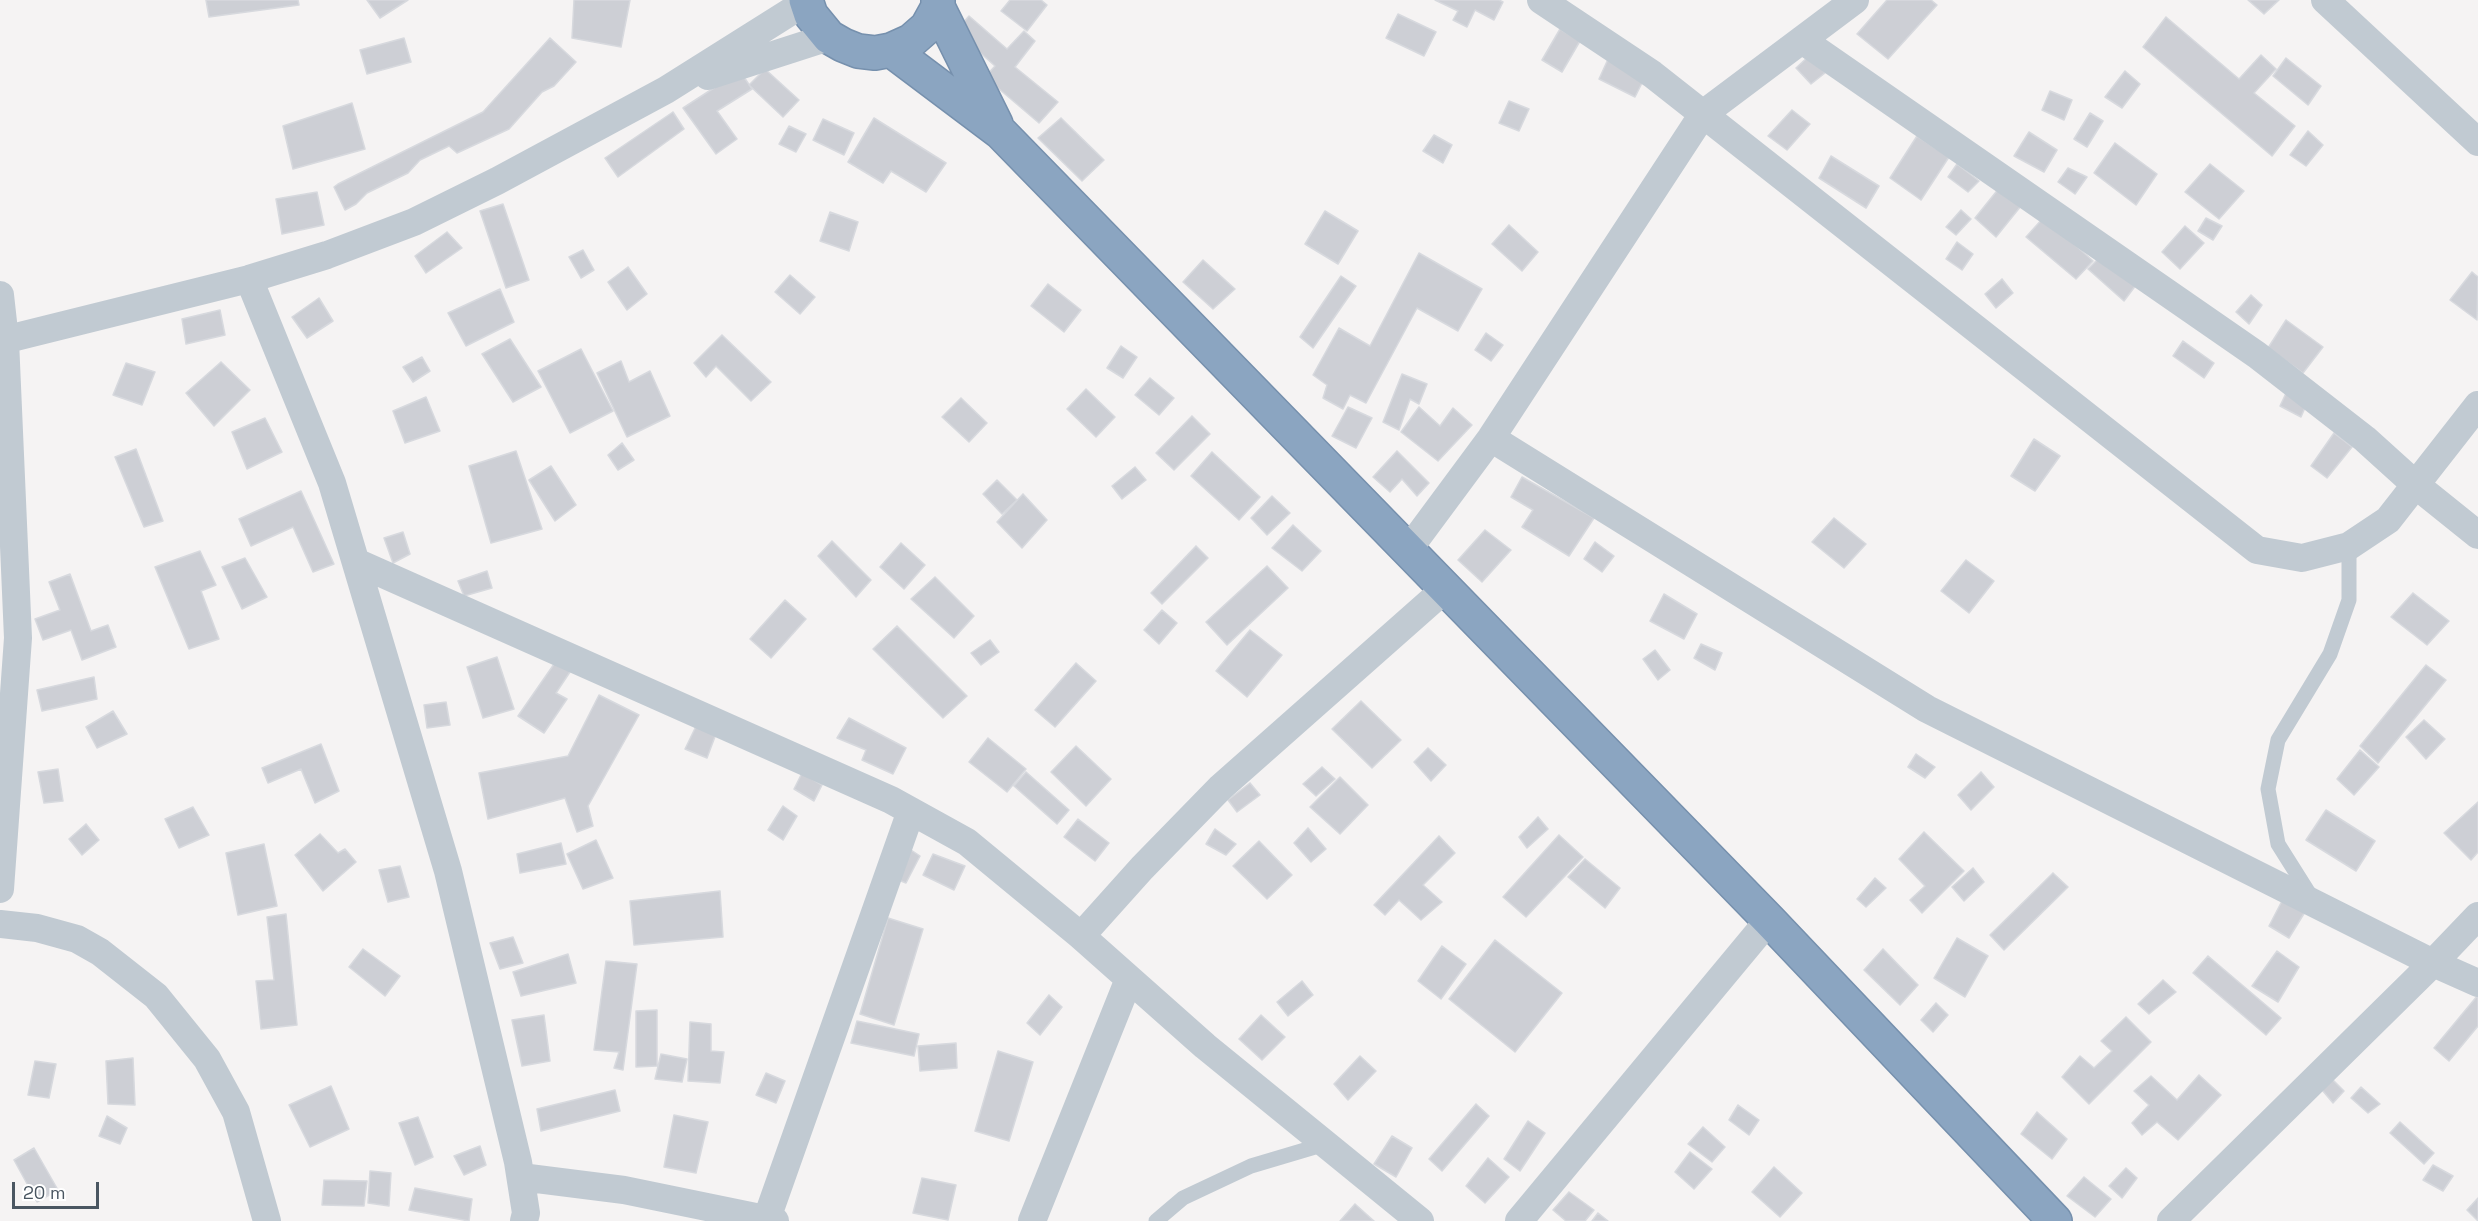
<!DOCTYPE html>
<style>
body{margin:0}
#map{position:relative;width:2478px;height:1221px;overflow:hidden;background:#f5f3f3;font-family:"Space Grotesk",sans-serif}
canvas{display:block}
.scale{position:absolute;left:12px;top:1182px;width:87px;height:27px;box-sizing:border-box;border:3px solid #4a5661;border-top:0;padding-left:8px;font-size:18px;line-height:21px;white-space:nowrap;color:#4a5661;-webkit-text-stroke:4px #fff;paint-order:stroke}
</style>
<div id="map">
<canvas width="2478" height="1221"></canvas>
<div class="scale">20 m</div>
</div>
<script>
const ctx = document.querySelector('canvas').getContext('2d');
ctx.lineJoin = 'round';
function fillPath(path, color) { ctx.fillStyle = color; ctx.fill(path, 'evenodd'); }
const shape = rows => new Path2D(rows.map(r => 'M' + r).join(''));
function trace(path, color, width, dash) { ctx.strokeStyle = color; ctx.lineWidth = width; ctx.lineCap = dash ? 'butt' : 'round'; ctx.setLineDash(dash || []); ctx.stroke(path); }
const building = shape([
 [206,0,298,0,299,5,209,17,206,0],
 [367,0,408,0,380,18,367,0],
 [574,0,630,0,621,47,572,38,574,0],
 [1010,0,1041,0,1047,5,1027,31,1001,11,1010,0],
 [1435,0,1499,0,1503,2,1494,20,1475,10,1467,27,1453,20,1458,11,1435,0],
 [1887,0,1931,0,1937,5,1888,59,1857,34,1887,0],
 [2248,0,2279,0,2264,14,2248,0],
 [1398,14,1436,32,1424,56,1386,38,1398,14],
 [969,16,1007,49,1024,31,1035,41,1015,67,1058,102,1039,123,985,77,995,66,956,31,969,16],
 [2166,17,2239,79,2261,55,2276,69,2254,93,2295,126,2272,156,2143,47,2166,17],
 [1560,29,1580,41,1562,72,1542,60,1560,29],
 [404,38,411,62,367,74,360,50,404,38],
 [550,38,576,62,554,86,542,92,509,129,457,153,449,146,420,160,408,173,367,193,356,204,345,210,334,187,338,184,483,112,550,38],
 [1811,54,1825,73,1811,84,1796,68,1811,54],
 [1609,57,1646,75,1635,97,1599,79,1609,57],
 [2286,58,2321,86,2308,105,2273,76,2286,58],
 [765,69,799,100,783,117,749,85,765,69],
 [740,71,752,89,717,111,737,139,716,154,683,108,740,71],
 [2125,71,2140,84,2122,108,2105,97,2125,71],
 [2050,91,2072,100,2064,120,2042,110,2050,91],
 [1509,101,1529,109,1519,131,1499,123,1509,101],
 [352,103,365,149,293,169,283,126,352,103],
 [1792,110,1810,124,1787,150,1768,136,1792,110],
 [673,112,684,129,618,177,605,158,673,112],
 [2090,113,2103,121,2087,147,2074,139,2090,113],
 [874,118,946,163,926,192,891,171,883,183,848,162,874,118],
 [1061,118,1104,160,1082,181,1038,138,1061,118],
 [823,119,854,133,844,155,813,140,823,119],
 [789,126,806,134,796,152,779,144,789,126],
 [2308,131,2323,145,2306,166,2290,155,2308,131],
 [2029,132,2057,150,2044,172,2014,156,2029,132],
 [1434,135,1452,145,1443,163,1423,151,1434,135],
 [1917,136,1949,157,1921,200,1890,178,1917,136],
 [2115,143,2157,174,2136,205,2094,173,2115,143],
 [1831,156,1879,186,1866,208,1819,178,1831,156],
 [1957,164,1979,181,1968,192,1948,177,1957,164],
 [2210,164,2244,191,2219,219,2185,192,2210,164],
 [2068,168,2087,177,2075,194,2058,182,2068,168],
 [2000,187,2021,206,1996,237,1975,218,2000,187],
 [317,192,324,225,282,234,276,199,317,192],
 [503,204,529,280,506,288,480,211,503,204],
 [1961,210,1971,219,1956,235,1946,227,1961,210],
 [1325,211,1358,231,1338,264,1305,244,1325,211],
 [830,212,858,222,849,251,820,241,830,212],
 [2044,217,2093,261,2076,279,2026,237,2044,217],
 [2206,218,2222,226,2213,240,2198,231,2206,218],
 [1509,225,1538,252,1522,271,1492,244,1509,225],
 [2185,226,2204,243,2180,269,2162,252,2185,226],
 [447,232,462,248,426,273,415,256,447,232],
 [1957,242,1973,254,1962,270,1946,259,1957,242],
 [583,250,594,270,581,278,569,257,583,250],
 [1419,253,1482,289,1458,331,1417,308,1366,403,1350,395,1343,409,1323,398,1327,385,1313,375,1339,328,1370,346,1419,253],
 [2102,255,2136,285,2124,301,2088,269,2102,255],
 [1203,260,1235,289,1213,309,1183,282,1203,260],
 [628,267,647,294,627,310,608,282,628,267],
 [2472,272,2478,277,2477,320,2450,300,2472,272],
 [790,275,815,297,800,314,775,292,790,275],
 [1341,276,1356,286,1313,348,1300,337,1341,276],
 [2002,279,2013,293,1996,308,1985,294,2002,279],
 [1048,284,1081,310,1064,332,1031,306,1048,284],
 [500,289,514,322,466,346,448,313,500,289],
 [2251,295,2262,305,2249,324,2236,312,2251,295],
 [319,298,333,321,307,338,292,317,319,298],
 [220,310,225,335,186,344,182,319,220,310],
 [2286,320,2323,347,2303,373,2268,348,2286,320],
 [1486,333,1503,345,1491,361,1475,350,1486,333],
 [722,335,771,382,751,401,716,366,706,377,694,363,722,335],
 [510,339,541,387,513,402,482,354,510,339],
 [2183,341,2214,363,2204,378,2173,356,2183,341],
 [1121,346,1137,357,1123,378,1107,368,1121,346],
 [581,349,613,411,570,433,538,371,581,349],
 [422,357,430,371,413,382,403,367,422,357],
 [621,361,629,382,650,371,670,416,627,437,597,373,621,361],
 [221,362,250,390,214,426,186,393,221,362],
 [126,363,155,372,142,405,113,395,126,363],
 [1402,374,1427,384,1419,404,1410,399,1399,430,1383,422,1402,374],
 [1150,378,1174,398,1159,415,1135,395,1150,378],
 [1086,389,1115,417,1096,437,1067,409,1086,389],
 [2288,389,2307,403,2301,417,2280,406,2288,389],
 [426,397,440,431,405,443,393,411,426,397],
 [961,398,987,423,969,442,942,417,961,398],
 [1348,407,1372,418,1356,448,1332,436,1348,407],
 [1419,407,1440,426,1453,408,1472,425,1438,461,1401,432,1419,407],
 [1192,416,1210,434,1174,470,1156,453,1192,416],
 [265,418,282,452,247,469,232,432,265,418],
 [2334,433,2352,447,2327,478,2311,466,2334,433],
 [2034,439,2060,456,2035,491,2011,476,2034,439],
 [622,443,634,460,618,470,608,455,622,443],
 [136,449,163,521,144,527,115,457,136,449],
 [516,451,542,529,491,543,469,466,516,451],
 [1397,451,1429,483,1417,496,1402,479,1390,492,1373,477,1397,451],
 [1212,452,1260,497,1239,520,1191,476,1212,452],
 [551,466,576,505,555,521,529,480,551,466],
 [1135,467,1146,480,1122,499,1112,486,1135,467],
 [1522,477,1594,518,1569,556,1522,527,1533,510,1511,497,1522,477],
 [997,480,1017,500,1002,514,983,494,997,480],
 [301,491,334,564,313,572,293,527,251,546,239,519,301,491],
 [1023,494,1047,520,1022,548,997,522,1023,494],
 [1272,496,1290,513,1267,535,1251,518,1272,496],
 [1834,518,1866,544,1844,568,1812,542,1834,518],
 [1293,525,1321,551,1302,571,1272,548,1293,525],
 [1485,530,1511,550,1482,582,1458,560,1485,530],
 [403,532,410,554,393,563,384,538,403,532],
 [832,541,871,580,856,597,818,556,832,541],
 [1595,542,1614,556,1602,572,1584,559,1595,542],
 [901,543,925,565,904,589,880,567,901,543],
 [1196,546,1208,558,1162,604,1151,593,1196,546],
 [200,551,216,585,201,591,219,639,189,649,155,567,200,551],
 [245,558,267,597,242,609,222,567,245,558],
 [1966,560,1994,581,1969,613,1941,591,1966,560],
 [1267,566,1288,588,1227,645,1206,622,1267,566],
 [487,571,492,588,464,596,458,581,487,571],
 [70,574,91,631,108,625,116,647,82,660,71,630,43,640,35,619,60,610,49,582,70,574],
 [935,577,974,616,954,638,911,599,935,577],
 [2413,593,2449,621,2427,645,2391,617,2413,593],
 [1664,594,1697,614,1684,639,1650,621,1664,594],
 [785,600,806,619,771,658,750,639,785,600],
 [1162,610,1177,623,1159,644,1144,630,1162,610],
 [897,626,967,696,943,718,873,649,897,626],
 [1250,630,1282,655,1247,697,1216,671,1250,630],
 [990,640,999,652,981,665,971,653,990,640],
 [1701,644,1722,653,1715,670,1694,658,1701,644],
 [1655,650,1670,670,1658,680,1643,659,1655,650],
 [561,654,576,663,556,693,567,699,544,733,518,716,561,654],
 [497,657,514,709,483,718,467,667,497,657],
 [1076,663,1096,681,1055,727,1035,710,1076,663],
 [2426,665,2446,680,2378,763,2360,746,2426,665],
 [94,677,97,699,42,711,37,690,94,677],
 [599,695,639,715,588,806,593,826,577,832,565,798,488,819,479,773,568,756,599,695],
 [1361,701,1401,740,1372,768,1332,729,1361,701],
 [446,702,450,725,427,728,424,705,446,702],
 [113,711,127,734,97,748,86,727,113,711],
 [700,718,719,726,707,758,685,749,700,718],
 [849,718,906,748,893,774,862,760,866,750,837,738,849,718],
 [2424,720,2445,739,2426,759,2406,737,2424,720],
 [988,738,1026,769,1007,792,969,762,988,738],
 [321,744,339,791,315,803,301,769,268,783,262,768,321,744],
 [1076,746,1111,779,1086,806,1051,772,1076,746],
 [1428,748,1446,765,1431,781,1414,762,1428,748],
 [2360,750,2379,767,2354,795,2337,779,2360,750],
 [1916,754,1935,767,1925,778,1908,767,1916,754],
 [1322,767,1335,779,1316,796,1303,784,1322,767],
 [58,769,63,801,44,803,38,772,58,769],
 [1026,772,1069,810,1057,824,1014,786,1026,772],
 [1981,772,1994,787,1971,810,1958,795,1981,772],
 [802,773,822,785,814,801,794,789,802,773],
 [1340,777,1368,805,1340,834,1310,807,1340,777],
 [1250,783,1260,795,1237,812,1228,800,1250,783],
 [2478,802,2478,852,2471,860,2444,833,2478,802],
 [783,806,797,816,783,840,768,830,783,806],
 [193,807,209,835,179,848,165,819,193,807],
 [2326,810,2375,841,2356,871,2306,840,2326,810],
 [1538,817,1548,829,1527,848,1519,837,1538,817],
 [1078,819,1109,843,1095,861,1064,837,1078,819],
 [86,824,99,840,82,855,69,839,86,824],
 [1308,828,1326,849,1311,862,1294,843,1308,828],
 [1215,829,1236,844,1226,855,1206,844,1215,829],
 [1924,832,1964,871,1922,913,1910,900,1925,886,1899,859,1924,832],
 [320,834,338,853,345,849,356,862,323,891,295,855,320,834],
 [1559,835,1583,857,1526,917,1503,897,1559,835],
 [1439,836,1455,853,1423,885,1442,902,1421,920,1399,900,1385,915,1374,905,1439,836],
 [596,840,613,878,583,889,567,854,596,840],
 [1259,841,1292,875,1267,899,1233,866,1259,841],
 [561,843,566,864,520,873,517,854,561,843],
 [264,844,277,906,238,915,226,853,264,844],
 [908,848,920,856,906,883,891,877,908,848],
 [933,854,965,866,954,890,923,875,933,854],
 [1585,859,1620,888,1605,908,1568,877,1585,859],
 [400,866,409,897,388,902,379,870,400,866],
 [1973,868,1984,882,1964,901,1952,887,1973,868],
 [2053,873,2068,887,2004,950,1990,935,2053,873],
 [1875,878,1886,888,1866,907,1857,899,1875,878],
 [720,891,723,937,634,945,630,901,720,891],
 [2283,899,2305,912,2289,938,2269,926,2283,899],
 [286,914,297,1025,261,1029,256,981,274,980,267,917,286,914],
 [888,918,923,929,894,1025,860,1014,888,918],
 [513,937,523,963,500,969,490,943,513,937],
 [1957,938,1988,956,1965,997,1934,978,1957,938],
 [1495,940,1562,993,1515,1052,1449,999,1495,940],
 [1442,946,1466,964,1441,999,1418,981,1442,946],
 [363,949,400,976,385,996,349,967,363,949],
 [1883,949,1918,985,1900,1005,1864,970,1883,949],
 [2277,951,2299,967,2278,1002,2252,986,2277,951],
 [568,954,576,983,521,996,513,972,568,954],
 [2208,956,2281,1018,2266,1035,2193,973,2208,956],
 [606,961,637,964,623,1070,614,1068,619,1052,594,1050,606,961],
 [2163,980,2176,992,2149,1014,2138,1004,2163,980],
 [1302,981,1313,995,1288,1016,1277,1002,1302,981],
 [1049,995,1062,1007,1040,1035,1027,1023,1049,995],
 [2478,995,2478,1026,2449,1061,2434,1048,2478,995],
 [1936,1003,1948,1015,1933,1032,1921,1020,1936,1003],
 [657,1010,657,1066,636,1067,636,1011,657,1010],
 [544,1015,550,1061,522,1066,512,1020,544,1015],
 [1261,1015,1285,1037,1262,1060,1239,1039,1261,1015],
 [2126,1017,2151,1042,2089,1104,2062,1077,2080,1056,2094,1068,2112,1051,2101,1041,2126,1017],
 [857,1021,919,1034,914,1056,851,1043,857,1021],
 [690,1022,711,1024,711,1051,724,1052,720,1083,688,1081,690,1022],
 [956,1043,957,1068,920,1071,918,1046,956,1043],
 [998,1051,1033,1062,1009,1141,975,1131,998,1051],
 [661,1054,687,1059,682,1082,655,1079,661,1054],
 [1360,1056,1376,1071,1348,1100,1334,1084,1360,1056],
 [133,1058,135,1105,108,1104,106,1061,133,1058],
 [35,1061,56,1064,49,1098,28,1095,35,1061],
 [766,1073,785,1081,776,1103,756,1095,766,1073],
 [2199,1075,2221,1095,2178,1140,2157,1122,2142,1135,2132,1123,2149,1105,2134,1091,2151,1076,2177,1100,2199,1075],
 [2328,1075,2344,1091,2333,1103,2317,1084,2328,1075],
 [331,1086,349,1129,310,1147,289,1105,331,1086],
 [2361,1087,2380,1104,2368,1113,2351,1098,2361,1087],
 [615,1090,620,1111,541,1131,537,1109,615,1090],
 [1476,1104,1489,1116,1442,1171,1429,1159,1476,1104],
 [1738,1105,1759,1120,1749,1135,1729,1120,1738,1105],
 [2037,1112,2067,1139,2052,1159,2021,1134,2037,1112],
 [674,1115,708,1122,696,1173,664,1167,674,1115],
 [107,1116,127,1128,120,1144,99,1136,107,1116],
 [418,1117,433,1157,415,1165,399,1123,418,1117],
 [1528,1121,1545,1133,1520,1171,1504,1159,1528,1121],
 [2400,1122,2434,1153,2424,1164,2390,1133,2400,1122],
 [1703,1127,1725,1147,1712,1162,1688,1144,1703,1127],
 [1392,1136,1412,1148,1396,1177,1374,1164,1392,1136],
 [480,1146,486,1165,464,1175,454,1156,480,1146],
 [34,1148,58,1190,37,1202,14,1160,34,1148],
 [1690,1152,1712,1169,1694,1189,1675,1172,1690,1152],
 [1488,1158,1509,1177,1485,1203,1466,1186,1488,1158],
 [2433,1165,2453,1176,2443,1191,2423,1180,2433,1165],
 [1774,1167,1802,1193,1780,1217,1752,1192,1774,1167],
 [2126,1168,2137,1178,2122,1198,2109,1186,2126,1168],
 [370,1171,391,1173,389,1206,368,1203,370,1171],
 [2084,1177,2111,1199,2095,1217,2067,1196,2084,1177],
 [922,1178,956,1185,948,1220,913,1213,922,1178],
 [324,1180,367,1181,364,1206,322,1205,324,1180],
 [415,1188,472,1199,469,1221,409,1210,415,1188],
 [1569,1192,1594,1210,1585,1221,1566,1221,1553,1210,1569,1192],
 [2478,1198,2478,1221,2467,1210,2478,1198],
 [1355,1204,1374,1221,1340,1221,1355,1204],
 [1598,1213,1608,1221,1592,1221,1598,1213]
]);
fillPath(building, '#cdcfd5');
trace(building, '#d7d9de', 1.5);
const highway = shape([
 [806,0,811,15,829,37,843,45,858,51,875,53,891,50,911,41,927,27,938,7,938,0],
 [938,7,996,124],
 [891,50,1000,132,1769,920,2055,1221]
]);
trace(highway, '#7690ad', 36);
trace(shape([
 [2312,898,2278,844,2268,789,2278,740,2330,654,2349,600,2349,546],
 [1156,1221,1183,1198,1251,1166,1325,1144]
]), '#c1cad2', 15);
trace(shape([
 [1541,0,1652,74,2257,550,2302,558,2349,546,2388,520,2478,405],
 [2325,0,2478,142],
 [1802,40,2257,355,2365,439,2417,486,2478,535],
 [708,76,829,37],
 [249,279,332,483,448,871,518,1162,526,1213,524,1221],
 [0,295,5,340,18,638,0,889],
 [0,341,249,279,327,255,414,222,497,181,666,90,806,2],
 [1491,438,1927,709,2433,963,2478,983],
 [1408,550,1491,438,1703,114,1855,0],
 [356,562,891,800,967,842,1081,936,1205,1046,1420,1221],
 [0,924,37,928,77,939,100,952,156,996,207,1059,236,1112,267,1221],
 [1081,936,1142,868,1220,788,1445,589],
 [521,1177,624,1190,775,1221],
 [766,1221,911,811],
 [1032,1221,1129,979],
 [1519,1221,1769,920],
 [2171,1221,2433,963,2478,916]
]), '#c1cad2', 28);
trace(highway, '#8ba5c1', 33);
</script>
